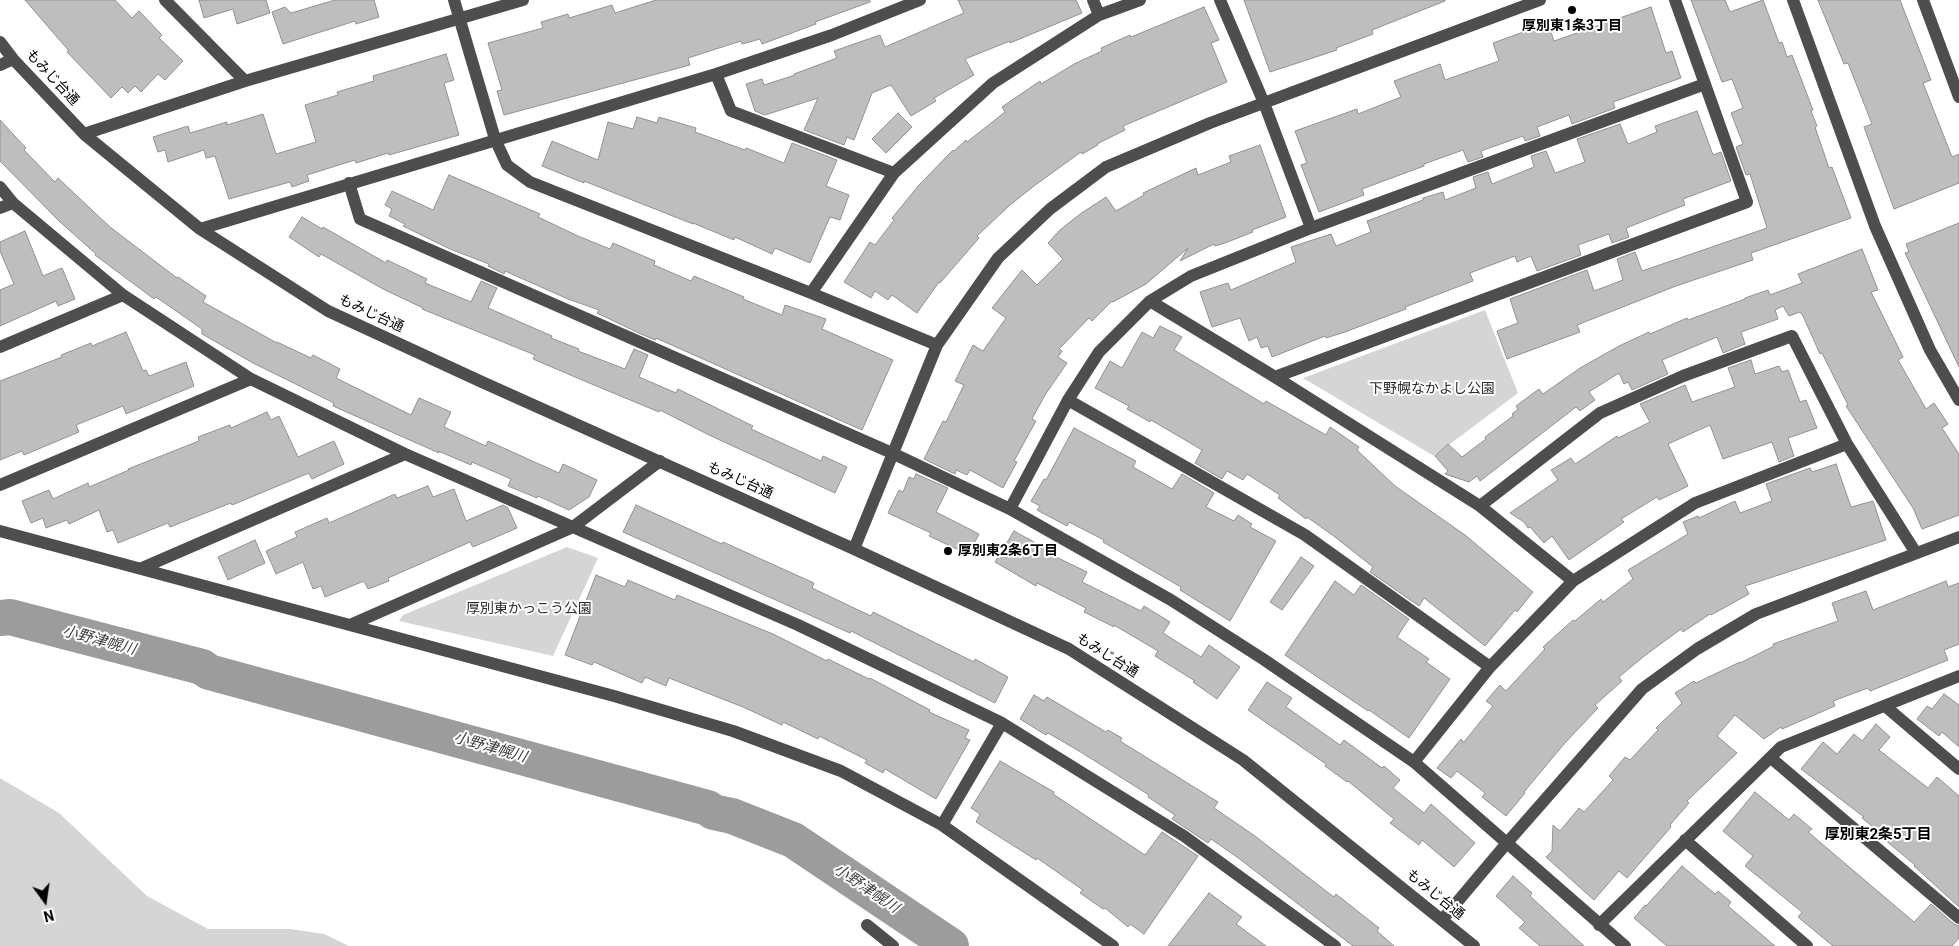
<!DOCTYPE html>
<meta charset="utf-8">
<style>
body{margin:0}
#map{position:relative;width:1959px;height:946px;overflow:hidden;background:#fff;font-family:Roboto,sans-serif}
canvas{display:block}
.north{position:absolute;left:20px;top:876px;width:50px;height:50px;-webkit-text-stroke:4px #fff;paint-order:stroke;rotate:166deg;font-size:14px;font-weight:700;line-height:20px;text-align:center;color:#000}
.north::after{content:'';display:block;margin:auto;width:18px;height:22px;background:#000;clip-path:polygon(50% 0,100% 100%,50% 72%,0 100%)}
</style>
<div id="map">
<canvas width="1959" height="946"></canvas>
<div class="north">N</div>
</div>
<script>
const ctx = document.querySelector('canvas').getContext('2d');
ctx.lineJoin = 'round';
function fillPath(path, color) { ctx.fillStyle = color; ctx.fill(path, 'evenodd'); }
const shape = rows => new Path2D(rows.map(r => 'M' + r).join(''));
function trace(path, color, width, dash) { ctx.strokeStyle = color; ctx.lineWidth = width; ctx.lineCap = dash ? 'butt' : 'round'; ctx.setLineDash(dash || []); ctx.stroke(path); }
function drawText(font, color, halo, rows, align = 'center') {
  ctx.font = font + ' Roboto,"Noto Sans JP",sans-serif'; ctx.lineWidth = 4; ctx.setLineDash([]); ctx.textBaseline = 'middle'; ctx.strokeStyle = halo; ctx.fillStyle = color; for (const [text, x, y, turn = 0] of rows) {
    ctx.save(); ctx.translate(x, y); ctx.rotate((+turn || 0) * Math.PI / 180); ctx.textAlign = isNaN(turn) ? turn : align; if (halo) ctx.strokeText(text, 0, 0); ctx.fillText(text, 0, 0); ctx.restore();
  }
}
fillPath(shape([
 [1485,310,1518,393,1434,456,1303,378],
 [567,547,598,558,553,656,399,621,403,615],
 [0,778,59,813,147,896,208,929,290,929,324,934,349,946,0,946]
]), '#d5d5d5');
trace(shape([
 [0,618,10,617,202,667,209,672,708,808,713,812,732,816,793,840,951,946]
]), '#9c9c9c', 36);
const building = shape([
 [25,0,115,0,132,18,139,11,162,35,159,38,183,61,165,80,158,74,141,92,135,86,128,93,122,87,111,98,67,52,69,51,25,0],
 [199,0,266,0,270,13,237,24,233,9,204,18,199,0],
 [335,0,374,0,379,17,356,24,355,21,283,44,272,12,285,7,291,13,335,0],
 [656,0,870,0,870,2,815,22,816,24,762,44,760,39,742,44,741,41,688,58,690,65,504,115,497,91,502,90,488,43,543,28,541,22,568,14,569,18,612,5,615,13,656,0],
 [958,0,1076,0,1082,13,1010,43,1010,41,965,59,974,75,934,98,936,101,911,116,891,85,872,93,854,140,847,137,844,145,804,130,818,98,765,115,755,111,746,84,762,79,764,85,795,75,794,74,837,58,834,51,880,35,885,47,964,13,958,0],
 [1244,0,1445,0,1445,1,1372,30,1373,34,1336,48,1337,50,1270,72,1244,0],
 [1691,0,1725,0,1730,12,1763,0,1779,43,1782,42,1787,57,1792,55,1813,110,1811,111,1817,126,1815,127,1829,168,1832,167,1851,218,1751,253,1753,260,1676,286,1577,325,1580,332,1507,359,1497,331,1518,323,1510,299,1587,270,1594,291,1623,280,1617,259,1635,252,1642,271,1767,228,1750,174,1746,175,1736,147,1743,144,1731,113,1743,108,1732,79,1722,82,1691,0],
 [1818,0,1900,0,1931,80,1923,83,1952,157,1959,154,1959,183,1894,209,1864,127,1872,124,1848,63,1844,64,1818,0],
 [1204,7,1219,40,1211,43,1227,82,1123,126,1125,130,1097,144,1098,145,1082,154,1081,152,1034,186,1010,205,977,236,979,238,940,283,939,282,917,313,892,295,888,300,875,291,871,298,844,282,870,242,875,245,894,220,892,218,919,185,953,150,954,151,966,140,967,142,1005,112,1002,107,1040,81,1041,84,1074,64,1102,51,1101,48,1130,35,1131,37,1204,7],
 [1651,7,1666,53,1672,51,1681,78,1613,102,1615,108,1572,124,1569,115,1537,127,1540,136,1525,141,1523,136,1481,151,1483,157,1468,162,1463,150,1424,164,1424,166,1362,189,1364,195,1319,212,1301,165,1307,163,1295,131,1357,109,1358,114,1401,97,1394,81,1440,64,1445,80,1499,61,1493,43,1548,23,1554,41,1651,7],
 [446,54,454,80,444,83,459,135,389,155,388,153,356,163,355,160,307,175,309,181,292,187,290,182,229,199,215,156,206,158,204,150,168,162,165,150,158,152,153,137,188,126,190,133,227,122,227,125,263,114,276,154,316,142,305,105,338,95,337,92,374,81,373,76,446,54],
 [1697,111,1713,155,1721,152,1731,181,1683,199,1685,205,1626,228,1629,237,1612,243,1609,234,1578,245,1581,255,1537,271,1531,256,1517,262,1515,256,1470,273,1473,281,1405,307,1406,309,1345,332,1326,338,1325,336,1272,357,1268,346,1261,348,1257,337,1249,341,1240,318,1212,327,1200,292,1228,283,1231,290,1296,262,1291,247,1331,234,1336,246,1371,232,1367,221,1423,200,1423,198,1443,192,1445,200,1476,188,1473,177,1488,172,1492,184,1534,167,1531,156,1546,151,1555,173,1585,162,1577,139,1620,124,1628,144,1657,132,1655,126,1697,111],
 [898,113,912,127,886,153,872,139,898,113],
 [637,117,657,123,659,117,696,128,695,132,745,150,746,148,784,163,792,143,837,160,826,186,849,195,840,220,830,217,810,263,775,248,772,254,735,237,734,240,693,223,693,224,584,181,584,183,542,166,552,141,598,160,608,122,633,129,637,117],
 [0,120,26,148,24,150,55,182,58,178,110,227,177,278,178,277,206,296,203,302,277,343,277,342,311,358,313,355,340,369,336,378,411,415,419,398,451,412,444,427,486,446,488,441,559,473,563,464,597,480,589,497,569,510,538,496,537,498,508,486,511,479,472,462,471,465,438,451,439,453,333,406,334,403,253,363,202,334,202,329,156,297,154,299,95,255,96,254,59,221,0,161,0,120],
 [1260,145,1286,217,1252,230,1253,232,1225,243,1215,246,1214,244,1180,261,1188,248,1146,284,1113,302,1112,301,1092,321,1089,318,1059,349,1062,351,1058,357,1067,363,1045,395,1032,419,1036,421,1014,461,1017,462,1003,488,970,470,967,475,956,470,955,474,924,459,943,421,946,422,964,385,955,381,973,345,983,351,1006,318,992,308,1022,270,1037,285,1063,259,1048,243,1060,230,1080,214,1106,197,1116,211,1144,195,1143,193,1196,168,1198,175,1231,162,1229,156,1260,145],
 [449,175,540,214,538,217,578,236,610,249,613,243,655,261,654,265,691,281,694,276,744,297,743,299,782,315,785,305,826,319,822,329,893,360,862,430,656,338,655,340,641,334,597,313,599,310,568,299,505,271,504,274,488,266,489,264,450,249,403,226,405,224,389,216,392,209,385,205,392,191,433,210,449,175],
 [302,217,322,229,323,227,386,263,387,260,427,279,425,283,471,302,481,281,497,288,488,308,552,336,551,338,579,349,578,351,625,369,634,349,648,355,639,377,676,393,678,389,753,426,751,429,821,461,823,456,847,467,835,493,709,435,660,410,659,412,582,380,533,359,535,355,422,309,423,308,383,289,321,254,319,257,289,237,302,217],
 [1959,223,1959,367,1905,253,1909,252,1906,244,1959,223],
 [25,231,43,276,62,268,75,299,58,306,56,301,0,326,0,290,14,284,0,251,0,242,25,231],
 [1862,249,1878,290,1871,292,1903,357,1898,360,1926,409,1934,403,1948,424,1942,428,1959,454,1959,515,1922,529,1913,508,1846,406,1848,405,1822,353,1820,354,1803,316,1800,312,1789,316,1783,306,1775,310,1778,319,1741,332,1745,344,1723,353,1717,337,1662,360,1668,374,1632,390,1628,382,1624,384,1619,373,1589,392,1595,400,1580,411,1576,407,1480,481,1477,476,1469,482,1445,474,1448,471,1435,456,1448,444,1462,457,1486,439,1485,437,1513,416,1512,414,1518,409,1516,406,1539,389,1543,394,1580,368,1619,346,1649,332,1650,334,1687,318,1688,320,1745,299,1745,298,1768,290,1770,295,1802,283,1798,274,1862,249],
 [1160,326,1182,337,1174,350,1264,404,1266,401,1326,435,1330,427,1359,447,1357,450,1395,486,1465,535,1533,592,1517,612,1515,610,1485,646,1424,598,1419,606,1370,572,1373,567,1335,537,1307,517,1306,519,1278,498,1280,495,1247,474,1243,480,1227,471,1222,479,1195,463,1202,450,1151,420,1150,422,1127,409,1129,406,1095,388,1110,361,1122,368,1142,332,1153,338,1160,326],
 [126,332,143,371,146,370,149,376,186,362,194,386,126,414,123,406,76,425,79,432,24,455,22,451,0,460,0,381,62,357,61,355,91,343,92,346,126,332],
 [1751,360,1755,374,1779,366,1782,372,1788,370,1800,402,1806,400,1817,428,1788,438,1794,456,1779,462,1772,442,1723,459,1710,425,1668,444,1688,486,1659,500,1657,497,1621,519,1624,522,1569,560,1552,536,1544,543,1530,527,1528,528,1524,522,1510,513,1558,480,1551,470,1571,458,1575,464,1617,436,1618,438,1650,422,1640,404,1685,385,1692,402,1735,387,1728,368,1751,360],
 [267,412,271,420,279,416,298,457,334,441,344,464,312,479,309,473,232,505,231,503,170,527,168,523,118,543,113,530,107,532,99,510,69,524,67,520,46,528,43,518,31,523,22,501,49,490,53,499,88,483,89,487,129,470,128,469,199,441,198,437,230,425,231,428,267,412],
 [1074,428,1136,461,1133,467,1172,489,1182,474,1214,493,1206,507,1234,521,1238,515,1252,524,1250,527,1276,541,1230,621,1180,590,1181,587,1103,542,1104,540,1069,522,1067,526,1037,510,1040,506,1031,501,1044,479,1046,480,1074,428],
 [1836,464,1851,507,1873,501,1886,540,1745,586,1749,594,1711,615,1710,614,1683,632,1681,629,1643,657,1619,677,1622,681,1595,705,1598,708,1564,744,1524,792,1525,793,1506,816,1482,797,1485,793,1457,771,1451,778,1437,768,1461,739,1464,742,1493,706,1486,701,1500,685,1506,691,1545,649,1543,647,1573,620,1575,621,1601,599,1603,602,1633,579,1628,570,1688,534,1683,522,1698,516,1699,518,1735,501,1740,513,1772,501,1766,484,1810,468,1812,472,1836,464],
 [916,474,948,488,936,512,979,534,971,549,962,544,959,550,929,536,931,533,888,513,899,490,903,492,909,477,914,479,916,474],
 [428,486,433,497,454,489,466,521,503,505,508,508,517,528,473,547,470,542,388,578,389,581,368,589,364,581,325,597,321,586,313,589,303,562,276,574,266,551,297,537,295,532,327,518,329,523,395,494,397,498,428,486],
 [636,505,722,544,723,542,814,583,812,588,871,616,873,612,974,662,975,659,1008,677,995,703,851,631,850,633,623,532,636,505],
 [1014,531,1054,553,1052,555,1087,572,1082,582,1141,611,1144,606,1170,622,1163,633,1201,657,1209,645,1240,667,1217,699,1193,682,1195,681,1155,656,1158,651,1114,625,1114,627,1084,612,1086,608,1037,583,1036,586,995,562,1014,531],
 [255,540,265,563,228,580,218,557,255,540],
 [1301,557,1314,566,1282,610,1270,602,1301,557],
 [596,575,625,587,628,580,675,600,677,595,773,634,827,661,828,659,869,679,870,678,930,710,929,712,969,730,965,738,970,740,936,799,885,769,883,773,865,763,867,760,819,736,818,739,783,722,782,725,743,707,669,678,666,686,645,677,642,683,594,662,592,665,565,655,596,575],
 [1335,581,1354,595,1361,585,1409,619,1397,637,1429,659,1426,662,1450,679,1409,738,1369,710,1368,711,1285,655,1335,581],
 [1946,581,1948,587,1959,583,1959,644,1944,650,1948,660,1870,691,1868,688,1833,701,1835,706,1782,729,1781,727,1764,739,1735,715,1717,736,1737,753,1687,801,1689,803,1670,825,1671,827,1627,878,1619,871,1594,900,1546,857,1552,851,1553,825,1560,831,1579,808,1584,812,1613,780,1609,776,1625,757,1630,760,1658,730,1656,728,1682,703,1675,693,1694,681,1696,683,1740,662,1740,663,1774,646,1773,644,1838,621,1832,603,1866,591,1873,610,1946,581],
 [1267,682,1292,698,1286,707,1340,745,1344,740,1382,768,1384,766,1400,780,1393,788,1424,813,1431,804,1475,843,1454,867,1422,840,1419,845,1390,823,1394,819,1348,781,1347,782,1325,766,1326,764,1248,710,1267,682],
 [1944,694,1959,705,1959,747,1942,732,1939,736,1917,719,1927,706,1932,709,1944,694],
 [1034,695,1044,701,1047,697,1106,732,1108,730,1122,738,1120,741,1218,802,1214,808,1255,836,1326,891,1334,897,1336,894,1379,928,1377,931,1394,946,1353,946,1237,857,1211,839,1208,843,1172,819,1175,815,1148,797,1149,795,1079,751,1048,733,1046,735,1020,719,1034,695],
 [1876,724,1890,737,1879,750,1928,788,1937,777,1959,796,1959,907,1914,866,1915,865,1872,829,1873,827,1862,818,1864,817,1801,769,1823,742,1837,754,1854,734,1862,741,1876,724],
 [1000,761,1054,792,1053,794,1145,855,1162,832,1198,856,1144,934,1130,924,1128,927,1105,908,1103,909,1080,893,1083,890,1037,858,1036,860,976,822,980,814,971,808,1000,761],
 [1755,792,1789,820,1794,814,1812,829,1808,832,1914,922,1931,904,1954,924,1959,926,1959,938,1952,946,1833,946,1798,917,1802,912,1745,866,1753,856,1723,831,1755,792],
 [1682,866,1715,894,1718,891,1731,902,1728,906,1775,946,1667,946,1634,918,1645,905,1646,906,1682,866],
 [1513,876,1532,893,1530,896,1584,946,1540,946,1519,928,1525,922,1496,896,1513,876],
 [1209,893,1242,917,1236,924,1266,946,1168,946,1209,893]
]);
fillPath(building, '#bebebe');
trace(building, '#929292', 1);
trace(shape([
 [165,0,245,81],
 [454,0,495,139,507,165,530,182,811,293,937,345],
 [1093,0,1099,15],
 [1220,0,1264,103,1311,228],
 [1793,0,1875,226,1930,350,1959,400],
 [1923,0,1959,97],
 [0,42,13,59,84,134,200,229,328,311,482,382,854,549,1069,649,1243,760,1474,946],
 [0,65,13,59],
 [716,74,731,111,894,173],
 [84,134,245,81,523,0],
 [349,183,360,219,892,453,1010,509,1171,600,1263,659,1414,762,1625,946],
 [0,187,13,203,123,295,251,379,405,454,798,625,1002,723,1184,836,1335,946],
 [0,208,13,203],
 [200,229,716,74,832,35,920,0],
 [811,293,894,173,993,83,1099,15,1140,0],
 [1150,301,1275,377,1480,506,1573,581],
 [0,347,123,295],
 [1275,377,1747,202,1675,0],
 [1068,400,1305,535,1490,667],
 [0,485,251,379],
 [1480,506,1600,413,1683,376,1792,336,1847,444,1916,553],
 [1010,509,1068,400,1099,352,1150,301,1191,276,1311,228,1705,84],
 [0,531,614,696,733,731,841,771,942,825,1113,946],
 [854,549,937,345,998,258,1050,209,1106,167,1210,123,1540,0],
 [142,568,405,454],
 [350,625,573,527,660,461],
 [1885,706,1959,769],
 [1771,758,1959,918],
 [1414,762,1490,667,1573,581,1695,503,1847,444],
 [942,825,1002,723],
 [1685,840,1807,946],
 [1442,920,1506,844,1642,689,1697,649,1756,614,1959,537],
 [867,925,893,946],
 [1599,925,1781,747,1959,676]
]), '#4e4e4e', 12);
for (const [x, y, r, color] of [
 [1572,10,5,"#000"],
 [948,551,5,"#000"]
]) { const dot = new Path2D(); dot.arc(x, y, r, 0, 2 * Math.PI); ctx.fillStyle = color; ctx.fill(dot); trace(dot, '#fff', 2); }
drawText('bold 14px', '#000', '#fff', [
 ["厚別東1条3丁目",1572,26],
 ["厚別東2条6丁目",958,551,"left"]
]);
drawText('14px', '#000', '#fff', [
 ["もみじ台通",52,78,47],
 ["もみじ台通",371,314,25],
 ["もみじ台通",740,481,24],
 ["もみじ台通",1107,656,32],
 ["もみじ台通",1435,895,39]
]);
drawText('14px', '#2c2c2c', '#fff', [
 ["下野幌なかよし公園",1432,389],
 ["厚別東かっこう公園",529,609]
]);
drawText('italic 15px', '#3d3d3d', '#fff', [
 ["小野津幌川",99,641,15],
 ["小野津幌川",490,748,16],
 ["小野津幌川",866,889,34]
]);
drawText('bold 15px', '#000', '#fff', [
 ["厚別東2条5丁目",1878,835]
]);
</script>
